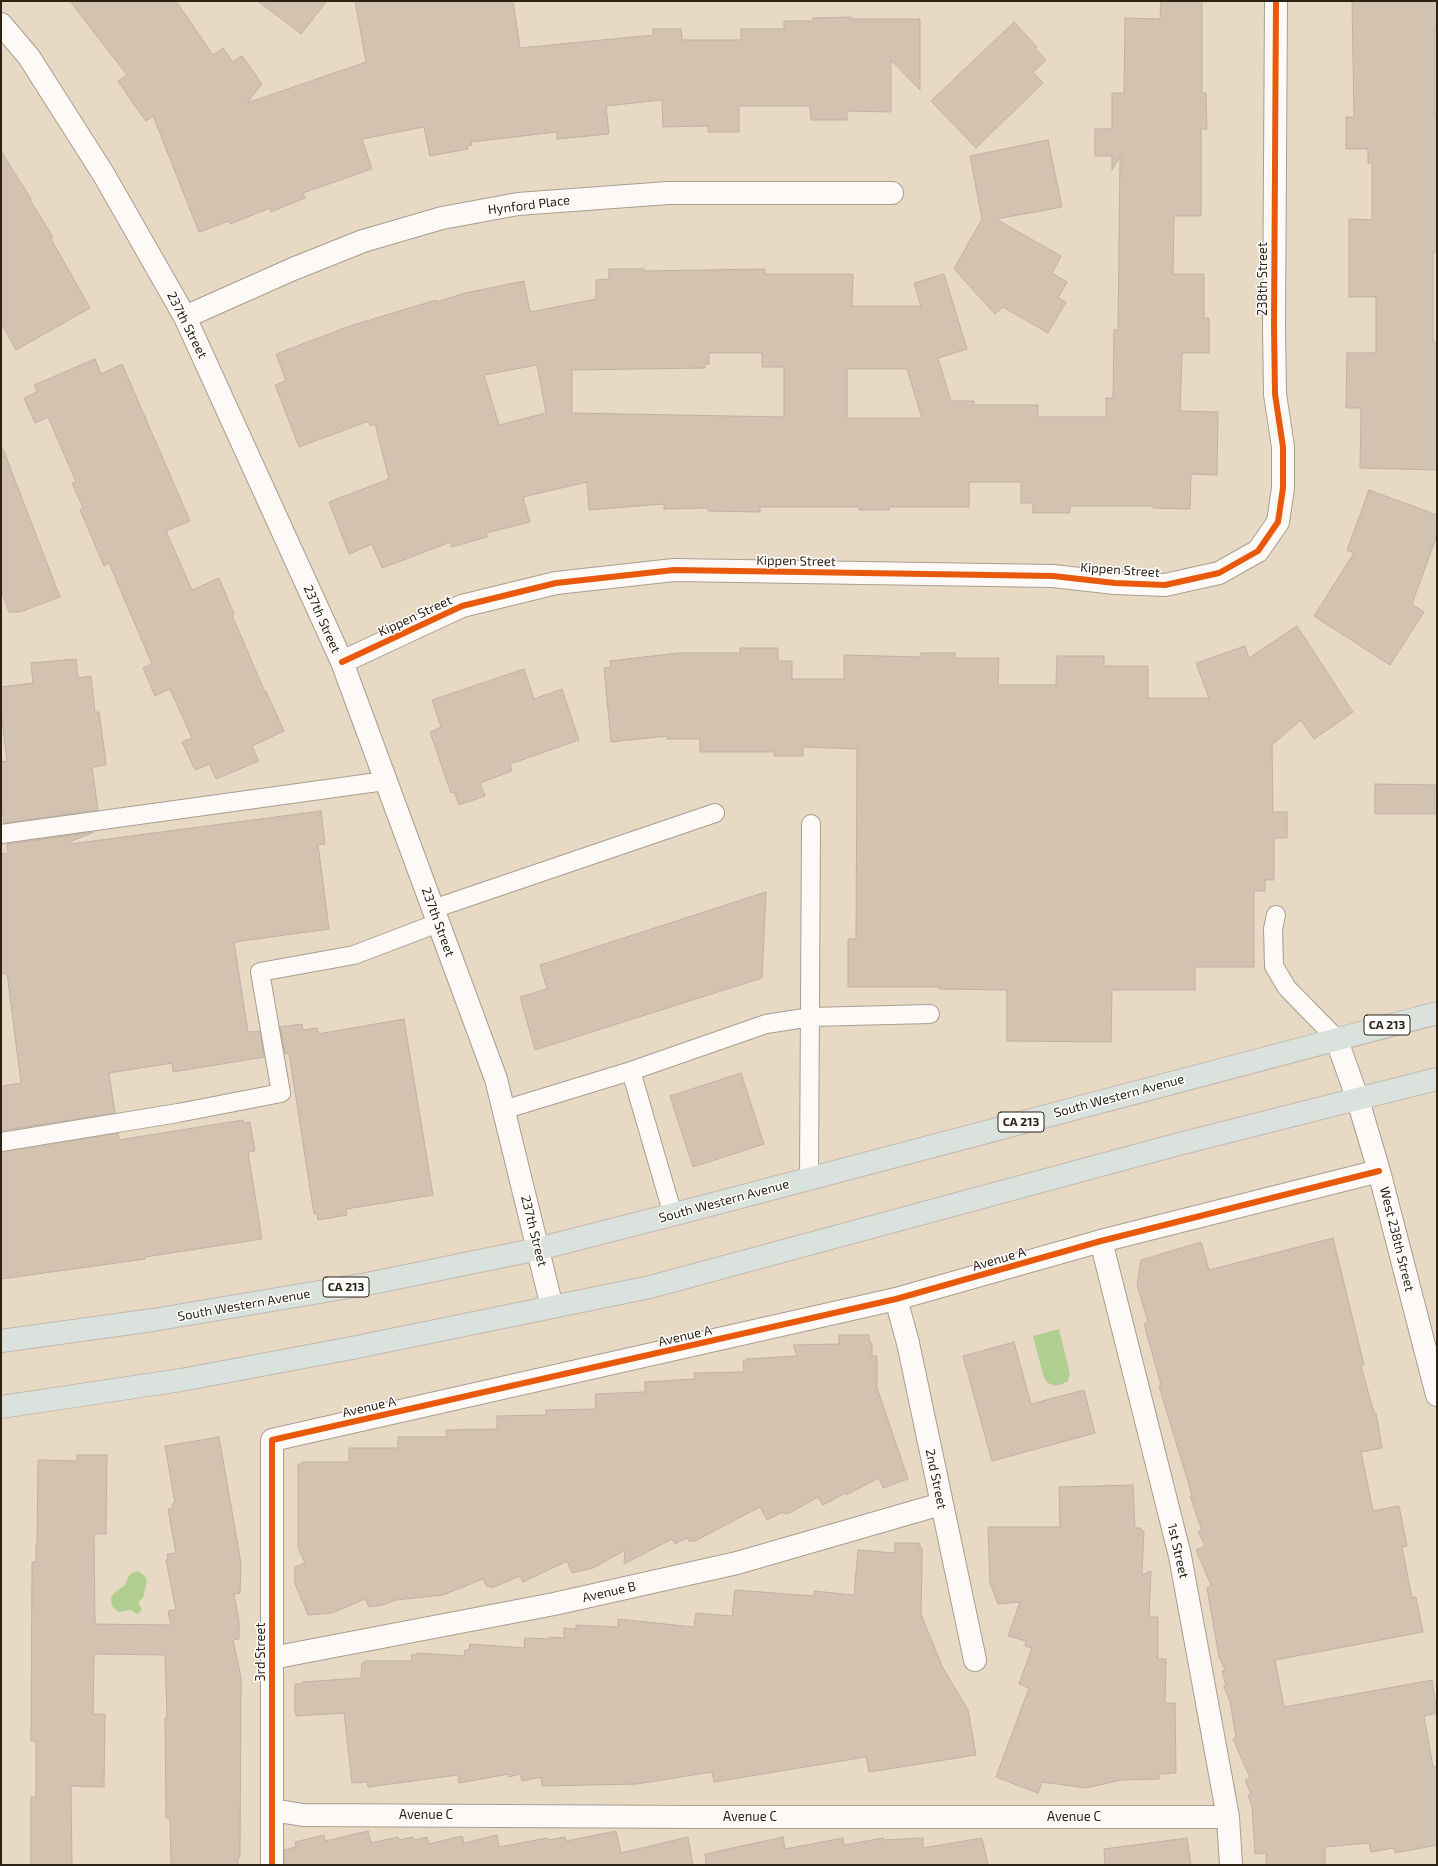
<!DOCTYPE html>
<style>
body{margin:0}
#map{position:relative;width:1438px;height:1866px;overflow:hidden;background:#e8d9c5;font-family:"Exo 2",sans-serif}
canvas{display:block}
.frame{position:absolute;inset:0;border:2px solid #2d2315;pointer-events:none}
</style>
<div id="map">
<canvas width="1438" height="1866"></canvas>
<div class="frame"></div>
</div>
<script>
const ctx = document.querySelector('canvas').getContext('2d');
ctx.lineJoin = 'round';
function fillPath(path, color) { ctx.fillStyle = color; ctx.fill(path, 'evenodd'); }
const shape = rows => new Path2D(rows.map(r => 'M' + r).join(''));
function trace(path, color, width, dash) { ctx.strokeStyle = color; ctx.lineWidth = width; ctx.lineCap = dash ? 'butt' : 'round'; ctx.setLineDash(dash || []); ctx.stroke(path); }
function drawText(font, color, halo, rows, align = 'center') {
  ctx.font = font + ' "Exo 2",sans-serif'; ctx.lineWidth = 3; ctx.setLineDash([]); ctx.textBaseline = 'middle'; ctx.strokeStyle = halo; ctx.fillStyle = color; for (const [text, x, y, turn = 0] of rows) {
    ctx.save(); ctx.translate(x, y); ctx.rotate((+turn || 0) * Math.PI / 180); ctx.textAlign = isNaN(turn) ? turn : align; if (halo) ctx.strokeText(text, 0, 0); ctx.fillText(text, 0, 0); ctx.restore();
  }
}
fillPath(shape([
 [1059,1329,1070,1374,1068,1381,1062,1384,1055,1386,1048,1383,1044,1378,1033,1336],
 [138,1571,145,1576,147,1581,143,1598,138,1602,142,1610,137,1614,130,1610,118,1612,112,1606,111,1598,115,1592,124,1586,130,1574]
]), '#b1ce91');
const building = shape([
 [70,1,176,1,213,55,223,48,233,62,242,56,262,84,247,103,366,62,355,1,513,1,520,48,653,35,653,29,681,29,682,40,741,40,741,29,784,29,784,21,813,21,813,18,851,17,851,19,920,19,920,90,891,60,891,112,847,111,847,120,811,120,810,106,739,106,739,132,708,132,708,126,663,127,662,100,606,106,609,134,557,139,557,132,471,142,472,145,467,146,468,149,430,156,424,127,362,139,372,169,303,193,305,198,271,212,270,208,230,224,229,221,199,232,153,116,146,121,137,109,118,81,127,75,70,1],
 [258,1,327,1,301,34,258,1],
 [1161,1,1202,1,1202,93,1206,93,1207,129,1201,129,1201,216,1174,216,1173,274,1204,274,1204,318,1209,318,1209,353,1182,353,1180,411,1218,412,1217,475,1191,474,1190,509,1153,508,1153,506,1070,506,1070,513,1033,513,1033,503,1021,503,1021,482,969,482,969,507,889,507,889,510,859,510,859,507,760,507,760,512,708,511,708,508,664,509,664,504,589,510,587,482,523,497,530,522,486,533,487,537,452,547,451,542,382,568,372,544,349,554,329,502,389,479,375,424,370,426,369,421,299,447,275,385,286,381,276,354,350,326,436,300,436,302,465,293,524,281,530,312,596,299,596,280,609,279,609,269,644,269,644,271,765,269,765,274,853,274,852,306,921,306,914,283,944,274,967,349,938,358,951,401,974,401,974,405,1038,405,1038,417,1106,417,1106,398,1113,398,1114,329,1118,331,1120,156,1112,170,1112,156,1095,156,1095,129,1112,129,1112,93,1124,93,1125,18,1160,19,1161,1],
 [709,353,762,353,762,367,784,367,784,417,572,413,572,370,705,368,705,364,709,364,709,353],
 [537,365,546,413,499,425,484,375,537,365],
 [847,369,907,369,922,418,847,418,847,369],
 [1352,1,1437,1,1437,29,1435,29,1435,115,1437,115,1437,252,1433,252,1433,342,1437,342,1437,470,1360,468,1361,408,1346,408,1347,353,1376,353,1376,297,1349,297,1349,219,1372,220,1372,163,1368,163,1368,149,1346,149,1346,117,1354,117,1352,1],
 [1014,22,1037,47,1035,48,1046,60,1033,72,1043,83,976,148,931,101,1014,22],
 [1048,140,1062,207,996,219,1061,256,1052,273,1067,282,1058,298,1066,302,1048,333,1003,307,995,314,954,269,982,219,970,156,1048,140],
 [1,151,31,199,30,200,53,237,51,239,90,308,16,350,1,323,1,151],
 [95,359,101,374,122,364,190,521,166,531,192,590,219,578,234,614,232,615,265,692,266,691,284,731,252,746,259,761,216,779,209,764,195,770,182,742,192,738,170,689,155,696,143,668,152,664,109,563,104,566,80,510,83,508,72,483,76,482,48,417,35,423,24,398,37,392,34,385,95,359],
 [1,449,3,449,60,597,20,612,9,612,1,590,1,449],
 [1369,490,1437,515,1437,535,1412,604,1424,612,1390,665,1314,616,1354,553,1347,550,1369,490],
 [1297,626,1353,712,1314,739,1301,720,1272,745,1273,812,1287,812,1287,838,1274,838,1274,880,1265,880,1265,891,1254,891,1254,967,1195,967,1195,990,1112,990,1111,1042,1007,1041,1007,990,940,989,940,987,848,987,848,939,856,939,857,749,803,747,803,756,774,756,774,752,700,752,700,739,667,739,667,736,611,742,604,668,611,667,610,661,678,653,740,653,740,648,778,648,778,661,792,661,792,679,844,679,844,655,921,657,921,653,955,653,955,658,999,658,998,685,1056,685,1057,656,1104,656,1104,666,1148,666,1148,698,1209,698,1196,663,1245,646,1249,658,1297,626],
 [76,659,78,678,91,676,95,712,99,712,104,748,106,765,92,767,98,810,4,823,1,800,1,762,7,761,1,712,1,687,33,683,31,663,76,659],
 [524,669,534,699,562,689,579,740,510,764,512,771,480,783,485,796,459,805,454,792,451,793,430,732,441,727,432,700,524,669],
 [1375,784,1435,785,1435,814,1375,814,1375,784],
 [321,811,325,844,318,845,329,929,234,942,248,1032,260,1031,264,1057,173,1072,172,1063,109,1073,115,1113,1,1131,1,1086,21,1083,7,973,1,974,1,854,8,853,7,844,94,832,69,842,70,844,321,811],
 [766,892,762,978,535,1050,520,997,547,989,540,965,766,892],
 [404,1019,433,1195,346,1209,347,1215,318,1220,317,1214,314,1214,289,1053,285,1054,280,1027,302,1024,303,1030,317,1028,318,1034,404,1019],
 [741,1073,764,1144,693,1167,670,1096,741,1073],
 [243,1120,244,1123,250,1122,255,1151,248,1152,262,1239,145,1257,145,1259,1,1279,1,1152,118,1133,119,1140,243,1120],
 [1333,1238,1364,1365,1361,1366,1374,1413,1376,1413,1382,1448,1361,1452,1373,1511,1399,1506,1407,1546,1402,1547,1412,1598,1416,1597,1423,1632,1275,1660,1284,1707,1432,1680,1437,1713,1424,1716,1433,1767,1437,1767,1437,1845,1395,1853,1394,1848,1371,1852,1369,1843,1325,1847,1325,1865,1266,1865,1266,1853,1255,1854,1252,1806,1248,1795,1251,1794,1245,1780,1250,1778,1233,1739,1236,1737,1230,1701,1224,1687,1226,1686,1222,1671,1225,1670,1219,1657,1207,1588,1211,1585,1196,1550,1205,1546,1198,1531,1202,1531,1190,1496,1192,1495,1159,1386,1161,1385,1144,1324,1148,1322,1137,1285,1141,1260,1201,1242,1209,1270,1333,1238],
 [839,1335,869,1335,870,1343,872,1343,872,1356,877,1356,877,1388,908,1479,883,1488,879,1478,846,1495,845,1493,823,1505,818,1497,788,1514,787,1513,784,1514,783,1512,767,1520,760,1507,693,1542,692,1540,690,1542,687,1538,675,1544,672,1539,624,1564,625,1550,593,1568,572,1573,567,1561,523,1582,520,1576,492,1588,491,1586,487,1587,483,1579,443,1595,396,1600,383,1605,369,1607,365,1599,332,1613,308,1615,295,1584,295,1567,305,1563,298,1548,298,1464,302,1464,302,1462,349,1462,349,1448,398,1448,398,1437,447,1437,446,1430,497,1429,497,1416,546,1415,546,1410,596,1409,595,1394,645,1392,645,1382,695,1379,694,1373,744,1372,743,1361,746,1361,746,1359,797,1356,793,1345,839,1344,839,1335],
 [1014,1342,1031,1404,1084,1390,1095,1433,992,1461,963,1356,1014,1342],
 [219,1437,241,1563,240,1593,234,1594,239,1621,239,1639,233,1640,241,1677,240,1857,238,1858,238,1865,171,1865,170,1818,166,1818,165,1718,167,1718,165,1655,94,1654,93,1714,105,1714,104,1787,71,1786,72,1865,31,1865,31,1797,36,1797,36,1741,31,1741,32,1562,36,1562,36,1544,37,1544,38,1460,77,1461,77,1455,107,1455,106,1534,94,1534,95,1624,171,1625,168,1611,176,1610,166,1560,168,1559,167,1554,176,1553,168,1509,173,1508,172,1504,175,1503,165,1446,219,1437],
 [1133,1485,1135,1528,1141,1528,1141,1531,1144,1531,1142,1575,1151,1571,1149,1617,1158,1617,1158,1659,1166,1659,1165,1703,1175,1703,1176,1773,1159,1774,1159,1779,1121,1780,1086,1788,1042,1782,1038,1793,996,1777,1029,1688,1019,1684,1032,1648,1025,1646,1026,1641,1008,1636,1020,1602,998,1604,990,1583,988,1527,1060,1527,1059,1487,1133,1485],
 [895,1543,920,1543,920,1548,922,1548,922,1564,921,1614,942,1666,968,1710,976,1755,869,1772,866,1757,714,1782,712,1772,637,1784,542,1786,541,1777,522,1781,520,1774,509,1777,509,1774,459,1783,458,1775,368,1787,367,1782,352,1783,344,1713,296,1716,296,1713,295,1713,295,1684,302,1684,302,1682,361,1678,362,1663,365,1663,365,1661,411,1661,412,1654,416,1655,417,1653,464,1656,465,1650,469,1650,470,1644,524,1648,525,1638,550,1639,549,1637,564,1638,564,1628,576,1629,576,1625,618,1627,618,1619,694,1627,696,1613,732,1616,735,1590,814,1596,814,1591,854,1595,858,1550,895,1553,895,1543],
 [368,1831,371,1843,398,1837,399,1840,413,1837,414,1840,427,1837,429,1844,462,1836,464,1843,497,1835,499,1847,547,1838,548,1840,565,1837,566,1841,616,1831,621,1853,688,1837,693,1865,284,1865,284,1850,296,1847,295,1842,324,1835,325,1841,368,1831],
 [783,1837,785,1849,843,1838,844,1845,883,1838,883,1840,923,1838,923,1848,982,1838,988,1865,706,1865,705,1854,783,1837],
 [1187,1838,1191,1865,1105,1865,1104,1849,1187,1838]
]);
fillPath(building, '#d4c2b1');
trace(building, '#bfb1a3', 1);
const lane = shape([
 [1,834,385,781],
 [433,909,715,813],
 [1276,915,1273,929,1274,966,1287,988,1336,1038],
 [503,1110,631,1071],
 [1,1142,178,1113,281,1093,260,972,354,955,438,923],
 [809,1179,811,824],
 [673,1215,631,1071,766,1024,811,1017,930,1014]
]);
const street = shape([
 [1,24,29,57,104,175,185,317,342,662,496,1079,552,1307],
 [185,317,293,269,363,241,442,218,518,204,668,193,892,193],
 [342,662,462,606,556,583,674,570,1053,576,1115,583,1165,585,1219,573,1258,551,1278,522,1283,488,1283,447,1275,394,1274,327,1276,1],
 [1336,1038,1358,1100,1379,1171,1437,1395],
 [1101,1241,1180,1556,1228,1817,1231,1865],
 [896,1299,908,1343,975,1660],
 [272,1658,554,1604,737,1563,941,1504],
 [272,1810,303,1815,698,1817,1228,1817],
 [272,1865,272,1440,896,1299,1101,1241,1379,1171]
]);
const primary = shape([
 [1,1341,153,1320,367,1284,538,1249,706,1206,1437,1013],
 [1,1407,181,1380,352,1348,650,1287,1179,1144,1437,1079]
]);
trace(lane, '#a99e8f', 20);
trace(street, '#a99e8f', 24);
trace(primary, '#c1b9af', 24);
trace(lane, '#fcf9f6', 18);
trace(street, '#fcf9f6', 22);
trace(primary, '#dbe2de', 22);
trace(shape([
 [342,662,462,606,556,583,674,570,1053,576,1115,583,1165,585,1219,573,1258,551,1278,522,1283,488,1283,447,1275,394,1274,327,1276,1],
 [272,1865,272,1440,896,1299,1101,1241,1379,1171]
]), '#e8590c', 6);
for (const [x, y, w] of [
 [1387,1025,46],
 [1021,1122,46],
 [346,1287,46]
]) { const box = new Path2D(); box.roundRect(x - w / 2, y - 10, w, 20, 3); ctx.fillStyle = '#fff'; ctx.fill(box); trace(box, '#2d2315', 1); }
drawText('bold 12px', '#2d2315', null, [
 ["CA 213",1387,1025],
 ["CA 213",1021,1122],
 ["CA 213",346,1287]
]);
drawText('13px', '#2d2315', '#fff', [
 ["Hynford Place",529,205,-7],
 ["238th Street",1263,279,-90],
 ["237th Street",187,325,63],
 ["Kippen Street",796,561,1],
 ["Kippen Street",1120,570,4],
 ["Kippen Street",415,616,-25],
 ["237th Street",322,619,66],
 ["237th Street",438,922,70],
 ["South Western Avenue",1119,1096,-15],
 ["South Western Avenue",724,1201,-15],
 ["237th Street",534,1231,76],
 ["West 238th Street",1397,1239,76],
 ["Avenue A",999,1259,-16],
 ["South Western Avenue",244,1305,-10],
 ["Avenue A",685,1336,-13],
 ["Avenue A",369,1407,-13],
 ["2nd Street",936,1479,78],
 ["1st Street",1178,1551,77],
 ["Avenue B",609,1592,-13],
 ["3rd Street",261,1652,-90],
 ["Avenue C",426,1815],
 ["Avenue C",750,1817],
 ["Avenue C",1074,1817]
]);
</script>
